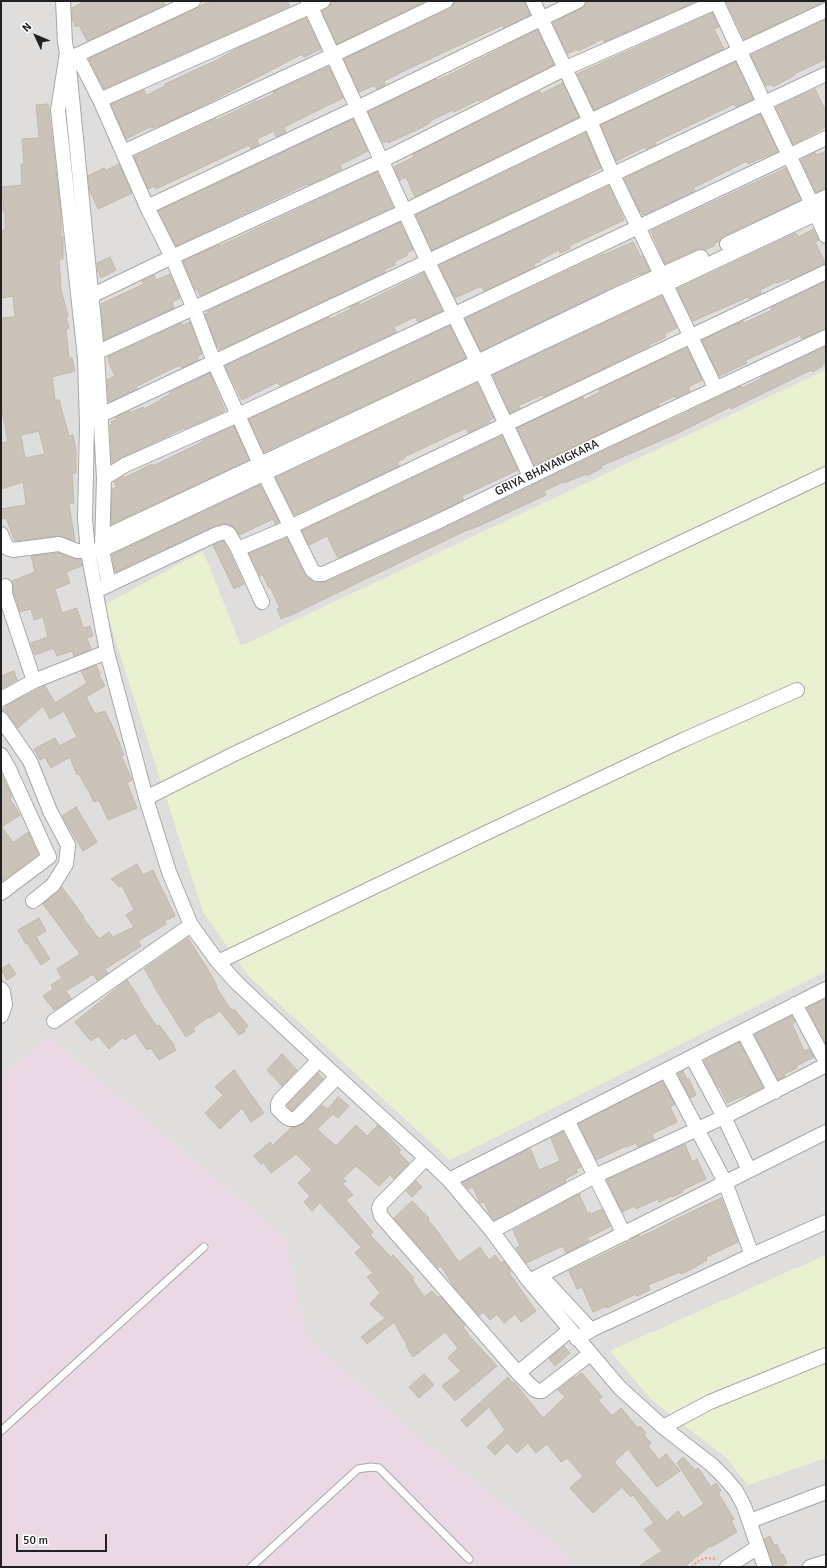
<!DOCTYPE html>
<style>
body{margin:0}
#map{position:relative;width:827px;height:1568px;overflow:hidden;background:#f1efe7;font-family:Signika,sans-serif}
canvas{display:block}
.frame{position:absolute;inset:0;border:2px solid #212121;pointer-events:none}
.north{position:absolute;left:16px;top:16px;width:40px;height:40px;-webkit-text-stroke:3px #fff;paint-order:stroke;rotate:314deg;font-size:11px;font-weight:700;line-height:16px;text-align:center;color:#212121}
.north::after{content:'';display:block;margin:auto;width:14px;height:18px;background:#212121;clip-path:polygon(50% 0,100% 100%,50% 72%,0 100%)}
.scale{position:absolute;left:16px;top:1534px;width:91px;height:18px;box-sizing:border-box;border:2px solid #212121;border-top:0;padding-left:5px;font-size:12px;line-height:14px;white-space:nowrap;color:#212121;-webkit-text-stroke:3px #fff;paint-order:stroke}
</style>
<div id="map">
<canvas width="827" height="1568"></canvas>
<div class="frame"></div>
<div class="north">N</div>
<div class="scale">50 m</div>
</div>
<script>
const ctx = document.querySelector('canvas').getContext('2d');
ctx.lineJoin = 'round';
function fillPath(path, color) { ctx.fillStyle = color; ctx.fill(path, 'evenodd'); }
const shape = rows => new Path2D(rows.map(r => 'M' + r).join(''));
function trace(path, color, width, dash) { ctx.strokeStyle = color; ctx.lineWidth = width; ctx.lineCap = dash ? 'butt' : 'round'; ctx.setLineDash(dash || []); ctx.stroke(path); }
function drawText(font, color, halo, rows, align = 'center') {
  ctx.font = font + ' Signika,sans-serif'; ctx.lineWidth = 3; ctx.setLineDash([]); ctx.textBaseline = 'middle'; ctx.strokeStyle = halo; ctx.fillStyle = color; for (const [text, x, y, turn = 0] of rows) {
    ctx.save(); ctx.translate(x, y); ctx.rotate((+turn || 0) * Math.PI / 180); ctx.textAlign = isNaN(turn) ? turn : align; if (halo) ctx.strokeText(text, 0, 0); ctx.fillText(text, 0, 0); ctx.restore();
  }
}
fillPath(shape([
 [1,1,826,1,826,370,241,646,203,912,249,976,450,1160,826,971,826,1255,610,1351,652,1400,727,1458,748,1485,826,1458,826,1567,576,1567,559,1547,427,1445,307,1337,285,1238,50,1038,1,1076]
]), '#dfdedd');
fillPath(shape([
 [50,1038,285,1238,307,1337,427,1445,560,1547,576,1567,1,1567,1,1076]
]), '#ebd8e5');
fillPath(shape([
 [826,370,826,971,450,1160,249,976,203,912,104,605,203,551,241,646],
 [826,1255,826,1458,748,1485,727,1458,652,1400,610,1351]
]), '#eaf1d1');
const building = shape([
 [85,1,163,1,165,5,87,41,79,25,76,27,72,19,72,8,85,1],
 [211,1,287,1,290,6,104,89,89,59,211,1],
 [331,1,426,1,337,44,322,11,330,6,331,1],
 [454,1,525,1,530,15,504,28,503,25,490,31,410,68,384,81,385,85,377,89,375,86,373,86,359,92,344,59,450,9,453,5,454,1],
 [586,1,697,1,604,42,603,39,578,51,577,49,567,54,553,23,582,8,585,5,586,1],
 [726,1,826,1,826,2,744,39,726,1],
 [712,13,719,27,714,29,724,49,674,72,673,71,594,110,577,74,712,13],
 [306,18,321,49,304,57,302,54,208,103,164,124,152,128,152,126,126,139,111,104,144,90,147,95,165,86,165,84,217,60,240,47,306,18],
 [826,19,826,59,794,74,795,75,773,87,772,84,766,86,751,55,826,19],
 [537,30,554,65,495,94,479,101,478,100,454,112,453,110,430,121,431,122,419,129,388,143,387,141,383,143,368,112,436,79,437,80,449,75,537,30],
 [735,62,753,99,736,107,734,104,655,142,656,144,646,149,645,147,616,161,601,125,735,62],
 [329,67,343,98,284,127,286,132,276,137,274,131,257,139,259,145,251,149,249,145,156,189,154,186,148,189,134,157,216,119,217,120,256,101,256,102,274,94,273,92,329,67],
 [563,83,579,117,415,197,406,177,400,180,394,167,414,157,413,154,540,91,541,94,563,83],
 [815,89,824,108,826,107,826,127,793,144,776,107,815,89],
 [48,104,61,214,61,237,63,237,63,259,59,259,61,290,68,316,66,317,69,328,66,329,69,358,72,358,75,371,52,377,55,400,59,400,69,436,73,435,76,451,76,473,72,473,74,503,69,504,75,541,58,536,15,541,6,518,1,519,1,509,25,505,26,503,23,482,1,489,1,443,8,442,1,405,1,318,15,317,13,296,1,298,1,231,5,230,5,212,3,212,3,200,1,200,1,187,22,185,21,164,24,164,22,139,39,138,36,105,48,104],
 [39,431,45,454,25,458,21,435,39,431],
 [760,114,778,151,748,164,747,161,693,188,695,191,643,215,641,211,640,212,624,179,625,178,760,114],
 [353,119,368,151,340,165,342,169,308,185,307,184,176,246,158,211,353,119],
 [586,133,601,168,588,175,589,176,432,250,416,215,586,133],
 [826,151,826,188,816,192,801,160,815,153,817,155,826,151],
 [119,164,132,193,98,209,90,191,88,176,104,168,105,171,119,164],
 [786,168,801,200,723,236,719,241,714,244,715,245,705,250,698,249,665,264,651,231,786,168],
 [377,172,393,207,200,296,197,289,195,290,183,261,219,245,220,246,377,172],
 [609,186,624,220,569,246,570,249,560,253,559,250,540,260,541,261,534,264,535,267,484,291,481,286,455,298,439,265,609,186],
 [400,222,413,250,407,253,408,255,394,262,395,265,384,270,385,272,220,350,219,347,217,347,205,314,208,313,208,311,400,222],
 [814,229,819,240,815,242,826,264,790,280,789,278,777,283,776,282,760,290,761,293,749,299,748,297,693,321,677,289,796,233,798,237,814,229],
 [633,242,641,257,643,256,650,271,640,275,640,274,481,351,465,319,603,254,603,255,633,242],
 [110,257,116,270,101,278,98,271,97,263,110,257],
 [424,273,442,311,418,322,415,317,394,327,396,332,280,386,278,382,242,400,225,366,329,317,330,319,351,309,350,307,359,303,360,305,424,273],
 [170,274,180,298,172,302,174,308,104,340,101,304,144,284,142,281,154,275,156,280,170,274],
 [826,281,826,329,802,339,800,335,746,360,747,363,719,376,702,340,743,321,744,323,772,310,771,308,826,281],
 [662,296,677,328,664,334,666,337,649,345,650,346,544,397,542,395,520,405,519,406,520,408,510,413,493,375,662,296],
 [190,322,202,354,197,357,199,360,182,368,180,365,155,377,136,387,137,389,109,402,107,380,115,376,108,361,109,360,108,357,182,323,183,325,190,322],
 [450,326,466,358,264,452,249,419,450,326],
 [826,346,826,362,822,364,823,366,812,372,811,370,731,409,730,407,676,434,601,466,602,468,586,476,586,474,564,483,563,482,544,491,546,495,479,526,465,531,287,617,287,616,281,619,277,609,280,608,270,587,269,588,263,575,260,576,249,553,287,538,306,576,315,583,327,582,439,531,606,450,666,421,667,422,741,386,742,388,762,378,761,377,826,346],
 [687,348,702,380,688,387,690,391,676,398,675,396,658,404,659,406,534,465,517,428,583,397,584,400,600,392,599,389,687,348],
 [210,373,225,411,185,429,184,428,112,463,110,425,112,424,111,422,117,419,116,417,130,411,130,413,143,407,144,409,161,400,161,399,171,394,170,392,210,373],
 [477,383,494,418,489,420,490,422,468,433,466,428,404,457,405,458,397,462,399,466,294,515,276,478,477,383],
 [234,426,249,460,111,524,112,489,117,487,114,482,124,476,124,478,152,464,153,466,204,441,203,440,234,426],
 [502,436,518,470,462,496,464,500,338,558,327,536,309,545,302,531,502,436],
 [260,485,279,522,275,524,273,519,239,535,236,529,229,524,223,524,215,526,115,572,112,555,260,485],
 [223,541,230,553,244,584,234,589,213,545,223,541],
 [58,553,74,559,80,559,81,562,82,566,66,572,70,583,55,589,62,613,77,608,83,628,90,626,93,636,87,638,91,649,74,656,72,651,57,656,54,648,35,655,31,643,48,637,43,617,34,620,31,609,20,612,14,593,13,586,12,581,35,572,31,556,58,553],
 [96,665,100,674,99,675,105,686,86,697,95,714,105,711,114,730,124,755,121,756,132,780,127,783,137,808,108,820,99,800,94,802,88,789,87,789,79,774,77,775,70,757,51,768,45,757,40,760,34,749,55,738,59,746,77,737,64,711,50,719,43,706,18,728,8,714,1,711,7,705,45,686,55,703,87,683,81,671,96,665],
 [14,671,17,680,1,689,1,676,14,671],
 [1,773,12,797,10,799,20,815,2,827,13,843,28,832,38,854,1,882,1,773],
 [76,807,97,842,83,851,62,816,76,807],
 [137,864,143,875,153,870,175,916,164,921,166,924,138,941,141,946,105,969,108,973,97,980,93,974,66,991,71,999,54,1010,43,996,53,989,51,985,62,978,57,969,80,954,43,904,62,887,84,917,83,918,99,939,109,932,113,937,134,927,126,915,134,910,122,885,119,887,111,879,137,864],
 [39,918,46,931,36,937,50,959,41,965,27,943,26,944,18,930,39,918],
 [188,938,210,973,217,986,216,987,232,1011,234,1009,248,1026,244,1029,245,1031,239,1035,220,1011,210,1018,209,1017,193,1028,195,1031,186,1037,153,985,154,984,147,974,148,974,144,969,188,938],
 [9,964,16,974,7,980,1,969,9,964],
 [127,980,140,999,139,1000,157,1027,159,1025,174,1045,173,1046,176,1050,159,1060,151,1048,147,1050,135,1033,125,1040,123,1037,109,1049,98,1036,91,1041,75,1022,127,980],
 [826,999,826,1044,807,1008,826,999],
 [792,1016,795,1022,792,1024,804,1051,809,1049,814,1057,796,1066,797,1068,784,1074,785,1076,778,1080,755,1035,792,1016],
 [739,1042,763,1087,746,1096,745,1095,727,1103,720,1087,718,1088,704,1061,739,1042],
 [282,1054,297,1070,282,1086,267,1070,282,1054],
 [234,1070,264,1113,251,1122,242,1108,220,1129,205,1113,223,1095,215,1087,234,1070],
 [683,1071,687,1080,689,1079,696,1095,690,1098,678,1074,683,1071],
 [318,1073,323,1079,293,1110,291,1110,287,1105,318,1073],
 [662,1081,675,1104,670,1107,677,1122,652,1134,654,1140,638,1147,636,1143,626,1147,626,1146,596,1160,578,1124,662,1081],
 [338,1097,349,1106,338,1118,333,1114,317,1129,336,1146,356,1125,367,1136,378,1125,401,1150,398,1152,409,1163,394,1179,390,1175,379,1186,356,1166,343,1178,346,1181,343,1184,353,1195,346,1200,373,1232,370,1235,391,1257,393,1255,414,1278,412,1279,424,1297,432,1291,438,1298,440,1296,465,1325,463,1327,471,1338,497,1366,455,1401,442,1386,461,1371,448,1358,458,1348,445,1332,413,1357,406,1346,407,1345,394,1322,367,1344,361,1337,385,1318,370,1304,380,1293,367,1277,373,1273,355,1253,361,1247,320,1203,312,1211,304,1202,310,1196,298,1183,312,1170,296,1154,271,1173,263,1162,261,1164,254,1156,270,1142,273,1145,291,1128,297,1127,304,1123,322,1105,330,1111,328,1109,338,1097],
 [563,1132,581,1167,576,1169,578,1172,565,1179,566,1182,499,1218,494,1220,490,1215,484,1202,480,1203,473,1187,468,1189,464,1184,463,1182,530,1148,539,1170,560,1161,551,1138,563,1132],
 [685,1144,692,1162,697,1159,706,1179,682,1190,683,1192,672,1197,671,1196,659,1202,658,1199,636,1209,635,1206,622,1212,607,1180,685,1144],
 [416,1181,422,1187,412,1197,406,1191,416,1181],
 [579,1194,588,1214,590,1212,591,1214,602,1209,611,1226,587,1238,589,1241,566,1253,563,1246,526,1263,516,1248,520,1246,513,1230,579,1194],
 [721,1198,738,1242,706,1257,707,1260,692,1269,681,1274,680,1272,648,1285,650,1290,637,1296,636,1294,607,1308,607,1306,593,1312,582,1287,577,1289,569,1271,631,1241,630,1240,639,1235,640,1237,657,1229,670,1222,721,1198],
 [412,1201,429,1218,428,1220,435,1228,459,1262,480,1247,489,1260,495,1255,501,1263,504,1261,511,1272,509,1273,536,1311,521,1322,515,1314,504,1323,497,1314,490,1320,483,1312,479,1315,454,1287,441,1266,438,1268,394,1218,412,1201],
 [564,1346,570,1353,555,1366,549,1358,564,1346],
 [582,1373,602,1397,598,1400,612,1416,621,1408,638,1428,640,1426,646,1433,644,1435,651,1443,648,1446,659,1460,666,1454,680,1471,657,1487,628,1449,614,1462,667,1521,678,1511,683,1518,704,1504,677,1463,683,1457,695,1470,698,1468,711,1487,716,1483,721,1491,718,1493,734,1519,731,1521,737,1532,711,1547,710,1546,684,1567,638,1567,662,1551,644,1530,654,1523,633,1495,631,1497,622,1487,593,1513,570,1488,583,1476,567,1458,561,1462,547,1444,536,1453,528,1443,517,1453,507,1443,495,1455,487,1447,505,1430,489,1407,467,1427,461,1420,508,1377,513,1383,514,1382,543,1418,565,1397,558,1390,574,1377,575,1378,582,1373],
 [424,1374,434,1385,419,1398,409,1387,424,1374],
 [770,1536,774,1545,777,1544,781,1555,783,1554,787,1563,778,1567,773,1567,764,1539,770,1536]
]);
fillPath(building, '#cac3b9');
trace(building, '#c4b9a8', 1);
const lane = shape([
 [1,1431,204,1247],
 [251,1567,358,1469,371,1467,379,1468,469,1559]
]);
const street = shape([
 [63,1,65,43,68,57,97,353,104,478,102,550,109,585],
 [308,1,428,262,477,362,530,476],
 [533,1,590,121,613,175,716,389],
 [716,1,812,204],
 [67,53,58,110,85,358,87,425,85,519,88,552,107,652,146,798,169,872,191,925,218,962,237,983,319,1060,426,1158,449,1180,492,1231,529,1281,620,1388,663,1427,712,1465,725,1478,736,1491,744,1506,765,1567],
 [77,55,100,100,147,207,172,257,194,309,214,362,264,473,312,570,317,574,323,574,435,523,602,442,826,337],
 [68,57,77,55,193,1],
 [100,100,323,1],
 [123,152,333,55,446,1],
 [147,207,357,108,578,1],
 [816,214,826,236],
 [727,244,826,197],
 [91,296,172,257,381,161,566,68,718,1],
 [85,358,405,211,590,121,826,10],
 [101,415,826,74],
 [104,478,125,465,238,415,453,315,826,138],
 [1,534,7,548,13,550,59,544,77,551,102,550,826,209],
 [102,538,477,362,610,298,701,257],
 [238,549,290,527,826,272],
 [5,586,5,594,34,681],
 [102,588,217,534,225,532,229,534,238,549,262,602],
 [1,699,34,681,107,652],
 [1,719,30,761,50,811,68,845,66,864,53,885,33,901],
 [1,755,8,767,49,857,1,893],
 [146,798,234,754,826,474],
 [218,962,488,832,683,740,797,690],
 [1,989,3,992,5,1005,1,1016],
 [795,1004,826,1062],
 [54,1021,191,925],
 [743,1031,775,1092],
 [692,1057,724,1117,749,1170],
 [319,1060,280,1100,278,1104,278,1109,286,1117,290,1119,294,1119,298,1117,337,1077],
 [666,1070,725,1182,752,1255],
 [567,1120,624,1234],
 [426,1158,381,1204,379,1208,381,1216,518,1373,570,1330],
 [449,1180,826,989],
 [492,1231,595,1176,724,1117,826,1065],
 [541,1276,591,1330],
 [529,1281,826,1132],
 [577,1339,591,1330,752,1255,826,1222],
 [518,1373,534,1389,538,1391,542,1391,590,1354],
 [663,1427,710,1402,826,1355],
 [750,1521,826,1492],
 [727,1567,758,1547],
 [810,1567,826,1562]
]);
trace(lane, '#a8a8a8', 9);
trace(street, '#a8a8a8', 16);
trace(shape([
 [692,1567,694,1564,705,1558,717,1559]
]), '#ff8f6a', 2, [2, 2]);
trace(lane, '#fff', 7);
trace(street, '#fff', 14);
drawText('12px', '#212121', '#fff', [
 ["GRIYA BHAYANGKARA",547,468,-26]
]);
</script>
